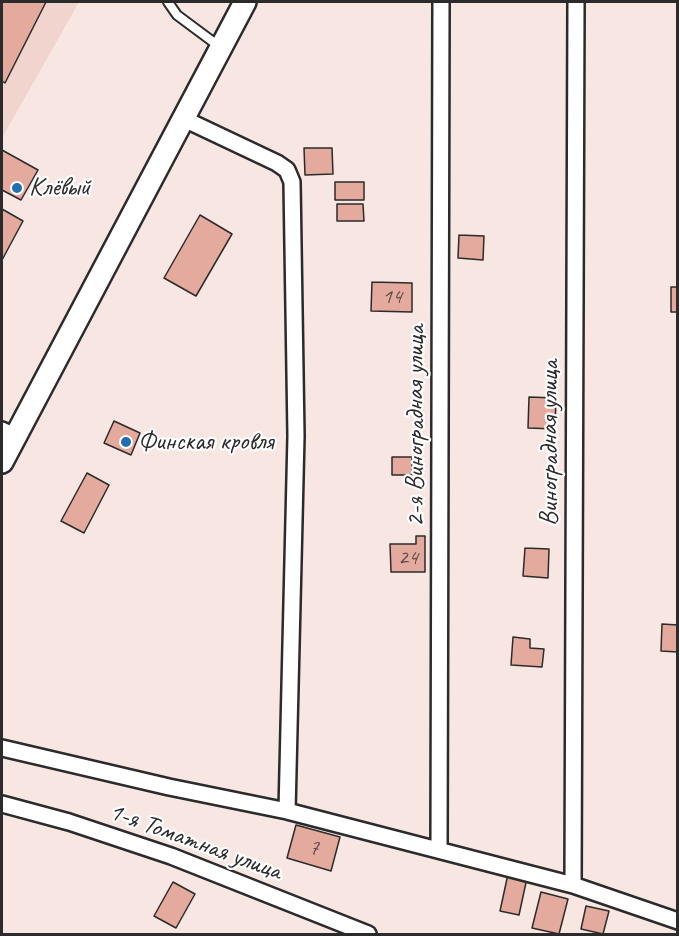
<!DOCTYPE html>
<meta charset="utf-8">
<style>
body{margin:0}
#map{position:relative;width:679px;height:936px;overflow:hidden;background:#f7e6e2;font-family:Caveat,sans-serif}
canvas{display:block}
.frame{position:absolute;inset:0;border:3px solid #2b2b2b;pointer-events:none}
</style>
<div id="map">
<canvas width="679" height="936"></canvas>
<div class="frame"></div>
</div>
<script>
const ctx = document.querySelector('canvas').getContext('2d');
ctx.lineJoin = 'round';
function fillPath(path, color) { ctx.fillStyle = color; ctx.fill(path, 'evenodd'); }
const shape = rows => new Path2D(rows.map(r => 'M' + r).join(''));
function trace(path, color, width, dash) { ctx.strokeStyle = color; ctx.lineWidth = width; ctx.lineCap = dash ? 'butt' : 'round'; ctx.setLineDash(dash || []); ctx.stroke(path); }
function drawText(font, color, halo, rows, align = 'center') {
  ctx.font = font + ' Caveat,sans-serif'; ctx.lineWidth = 4.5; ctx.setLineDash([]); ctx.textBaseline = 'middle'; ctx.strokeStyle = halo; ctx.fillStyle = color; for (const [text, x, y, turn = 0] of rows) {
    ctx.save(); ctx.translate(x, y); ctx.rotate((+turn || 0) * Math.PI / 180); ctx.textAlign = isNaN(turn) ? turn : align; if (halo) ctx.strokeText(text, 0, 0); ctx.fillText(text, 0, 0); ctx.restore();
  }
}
fillPath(shape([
 [2,2,79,2,2,138]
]), '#f1d4cd');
const building = shape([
 [2,2,46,2,5,83,2,81,2,2],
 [304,148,332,148,333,174,305,175,304,148],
 [2,150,38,170,21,200,2,190,2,150],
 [335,182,364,182,364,200,335,200,335,182],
 [337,204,363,204,364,221,337,221,337,204],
 [2,209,23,221,2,260,2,209],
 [200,215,232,234,196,296,164,278,200,215],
 [459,235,484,236,483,260,458,258,459,235],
 [372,282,412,283,412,312,371,311,372,282],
 [671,287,678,287,678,312,671,312,671,287],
 [529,397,556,398,555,429,528,428,529,397],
 [114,421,140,433,131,455,104,443,114,421],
 [392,457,412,457,412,475,392,475,392,457],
 [87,473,109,485,84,533,61,521,87,473],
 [416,536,425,536,425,572,391,572,390,544,416,544,416,536],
 [525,548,549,549,548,578,523,576,525,548],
 [662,624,678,625,678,652,661,651,662,624],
 [513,637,530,639,530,648,544,649,542,667,511,665,513,637],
 [296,825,340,837,331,871,287,858,296,825],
 [508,874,527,878,519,915,500,911,508,874],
 [173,882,195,894,176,928,154,916,173,882],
 [541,892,568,899,559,934,532,928,541,892],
 [586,906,609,911,603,934,581,929,586,906]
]);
fillPath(building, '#e3aa9d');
trace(building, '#2b2b2b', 1.5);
const service = shape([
 [168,2,177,15,220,47]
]);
const minor = shape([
 [184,119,277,163,287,170,292,182,296,436,287,811],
 [2,430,15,436],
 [2,748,169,787,287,811,573,885,678,921],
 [2,804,69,822,171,856,368,934],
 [439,850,441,2],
 [573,885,576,2]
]);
const secondary = shape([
 [2,462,245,2]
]);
trace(service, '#2b2b2b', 12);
trace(minor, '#2b2b2b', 20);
trace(secondary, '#2b2b2b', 26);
trace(service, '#fff', 8);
trace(minor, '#fff', 15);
trace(secondary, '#fff', 21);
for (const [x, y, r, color] of [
 [17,188,6,"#1f6fb2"],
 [126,442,6,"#1f6fb2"]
]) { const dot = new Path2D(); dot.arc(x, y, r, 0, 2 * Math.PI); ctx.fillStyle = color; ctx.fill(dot); trace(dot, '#fff', 2); }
drawText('22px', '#594b48', null, [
 ["14",392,297],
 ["24",408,558],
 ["7",314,848]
]);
drawText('26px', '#2b2b2b', '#fff', [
 ["Клёвый",29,188],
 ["Финская кровля",138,442]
], 'left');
drawText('26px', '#2b2b2b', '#fff', [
 ["2-я Виноградная улица",416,426,-90],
 ["Виноградная улица",550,443,-90],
 ["1-я Томатная улица",195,842,20]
]);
</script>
